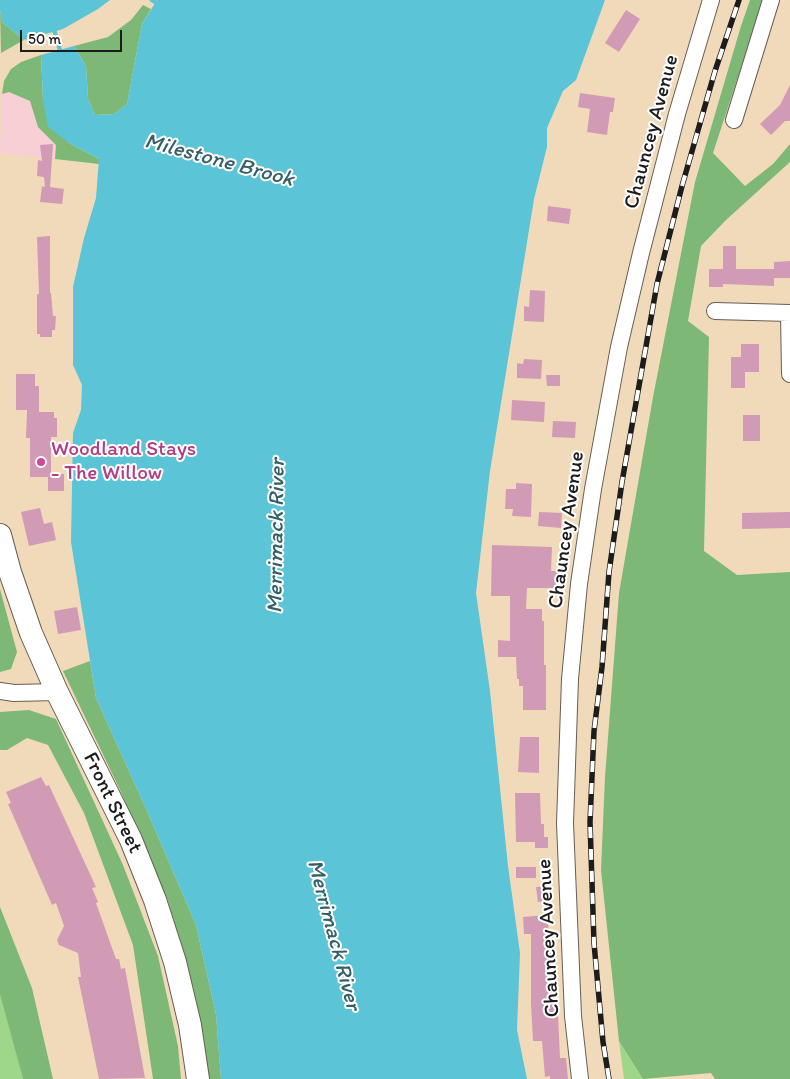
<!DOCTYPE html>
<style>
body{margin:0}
#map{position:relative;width:790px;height:1079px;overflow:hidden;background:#f1daba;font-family:Itim,sans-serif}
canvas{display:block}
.scale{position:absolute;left:20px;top:30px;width:102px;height:22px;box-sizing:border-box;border:2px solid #1c1c1c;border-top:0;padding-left:6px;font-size:15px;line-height:18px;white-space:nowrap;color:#1c1c1c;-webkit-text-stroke:4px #fff;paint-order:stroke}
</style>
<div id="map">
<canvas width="790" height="1079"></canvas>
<div class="scale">50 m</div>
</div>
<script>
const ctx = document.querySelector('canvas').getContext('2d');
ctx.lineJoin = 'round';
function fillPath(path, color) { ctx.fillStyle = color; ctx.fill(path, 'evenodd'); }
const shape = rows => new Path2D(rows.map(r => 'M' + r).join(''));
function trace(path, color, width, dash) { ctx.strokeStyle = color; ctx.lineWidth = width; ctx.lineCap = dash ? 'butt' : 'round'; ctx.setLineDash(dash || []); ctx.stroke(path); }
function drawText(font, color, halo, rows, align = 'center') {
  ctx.font = font + ' Itim,sans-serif'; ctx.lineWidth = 4; ctx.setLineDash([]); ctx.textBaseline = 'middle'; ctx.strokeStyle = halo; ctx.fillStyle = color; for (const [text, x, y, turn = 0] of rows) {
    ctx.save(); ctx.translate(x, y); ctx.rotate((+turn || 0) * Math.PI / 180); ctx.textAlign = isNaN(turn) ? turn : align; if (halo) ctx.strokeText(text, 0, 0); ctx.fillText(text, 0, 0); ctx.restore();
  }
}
fillPath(shape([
 [9,92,30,101,38,127,56,145,55,159,0,153,2,94]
]), '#f7cfd4');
fillPath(shape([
 [0,994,1,995,23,1079,0,1079],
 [619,1041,643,1079,624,1079]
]), '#9ed78a');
fillPath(shape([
 [750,0,763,0,713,153,745,186,773,164,790,144,790,162,726,220,701,246,688,321,709,337,704,551,737,575,790,572,790,1079,715,1079,711,1073,643,1079,619,1041,601,870,605,777,619,593,653,397,695,182,741,26],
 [143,5,151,9,142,24,127,104,114,114,95,115,88,99,86,66,74,46,108,37,131,20],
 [0,11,3,23,24,40,1,53],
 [41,55,43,99,69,143,99,159,99,164,55,159,56,145,38,127,30,101,9,92,2,94,4,81,11,69,21,62],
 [0,589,17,652,11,669,0,672],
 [90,661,96,698,147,811,196,925,216,1014,221,1079,207,1079,197,1005,168,901,120,790,63,671],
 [29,710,56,719,123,865,158,956,178,1046,181,1079,153,1079,133,945,84,813,48,745,27,738,7,750,0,750,0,712],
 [0,907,32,988,53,1079,23,1079,0,994]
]), '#7eb876');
fillPath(shape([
 [0,0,110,0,98,9,63,29,24,40,3,23,0,11],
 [157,0,605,0,576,80,563,91,547,128,547,147,534,199,490,471,476,593,490,691,508,866,520,953,517,1030,527,1079,221,1079,216,1014,196,925,147,811,96,698,71,542,73,433,81,410,82,385,73,365,73,287,84,238,96,198,99,159,69,143,48,127,43,99,41,55,74,46,86,66,88,99,95,115,114,114,127,104,142,24]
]), '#5bc4d7');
trace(shape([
 [152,0,155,2],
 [53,26,61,54]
]), '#5bc4d7', 4.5);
fillPath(shape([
 [626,10,640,19,619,52,605,43],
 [790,85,790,121,785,121,771,135,760,124,780,105],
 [580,93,615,98,613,112,610,112,607,135,587,132,590,109,578,107],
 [53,144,50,187,64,189,62,204,40,202,42,186,45,187,44,177,37,176,38,160,42,161,40,145],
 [548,206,571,209,569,224,547,221],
 [50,236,50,293,51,293,53,316,56,316,55,330,52,330,52,337,40,337,40,334,37,334,37,294,39,294,37,237],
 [723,246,736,246,736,269,774,269,774,262,790,261,790,278,774,278,774,286,723,284,723,287,709,287,709,269,723,269],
 [530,290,545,291,544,322,524,321,524,306,529,307],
 [741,344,759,344,759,372,745,372,745,388,731,388,731,357,741,357],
 [524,359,542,360,541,379,517,378,517,363,523,364],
 [16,374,35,374,35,386,39,386,39,412,54,412,54,418,57,418,57,437,51,437,51,474,64,474,64,491,48,491,48,477,30,477,30,438,26,438,27,410,16,410],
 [546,375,560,375,560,386,547,386],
 [512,400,545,402,544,422,511,420],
 [743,415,760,415,760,441,743,441],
 [553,421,576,422,575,438,552,437],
 [516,483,532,484,531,517,512,516,513,509,505,509,506,489,516,489],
 [40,508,44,524,52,522,56,540,29,546,21,512],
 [539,512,562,513,561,528,538,526],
 [790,512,790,528,742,529,742,513],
 [492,545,552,547,551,571,558,571,558,588,527,588,526,609,542,609,542,621,544,621,544,665,546,665,546,710,523,710,523,686,519,686,519,679,517,679,516,657,498,657,498,640,510,641,510,596,491,596],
 [77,607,81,630,58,634,54,611],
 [520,737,539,737,539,773,518,772],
 [41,777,46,786,49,785,96,887,92,888,98,902,96,903,116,959,119,959,121,969,125,968,145,1078,99,1079,78,977,81,977,78,953,59,945,57,940,64,926,56,903,52,905,22,836,8,804,11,803,6,792],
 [515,793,540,793,541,824,544,824,544,837,548,837,548,848,535,848,535,842,516,842],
 [516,867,536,867,536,878,516,878],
 [551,886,553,900,538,902,536,887],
 [548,915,549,953,554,953,554,994,557,994,560,1058,566,1058,568,1079,550,1079,550,1076,545,1077,542,1041,533,1041,531,1004,531,934,524,934,523,917]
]), '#d19bb6');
const street = shape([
 [734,120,771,0],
 [715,311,790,313],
 [789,313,790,374],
 [0,691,14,693,57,692],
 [580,1079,573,1016,565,823,570,679,579,584,593,489,619,347,641,253,677,114,711,0]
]);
const secondary = shape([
 [0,535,10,572,31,633,57,692,131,840,155,900,175,962,190,1025,198,1079]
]);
trace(street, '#675e53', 18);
trace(secondary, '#675e53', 24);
trace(street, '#fff', 16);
trace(secondary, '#fff', 22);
const rail = shape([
 [609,1079,603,1042,594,943,590,822,594,731,602,667,609,572,622,482,657,284,682,186,715,71,739,0]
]);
trace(rail, '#1c1c1c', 5.5);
trace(rail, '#fff', 4, [11]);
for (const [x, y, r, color] of [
 [41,462,5,"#d1479c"]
]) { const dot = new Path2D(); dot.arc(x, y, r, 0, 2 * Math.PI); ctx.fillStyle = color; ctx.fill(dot); trace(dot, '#fff', 2); }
drawText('21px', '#1c1c1c', '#fff', [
 ["Chauncey Avenue",652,132,-75],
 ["Chauncey Avenue",567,530,-82],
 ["Front Street",112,803,64],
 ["Chauncey Avenue",549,938,-93]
]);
drawText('21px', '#b23c85', '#fff', [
 ["Woodland Stays",51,450],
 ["- The Willow",51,474]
], 'left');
drawText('italic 22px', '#355f67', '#fff', [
 ["Milestone Brook",219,161,15],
 ["Merrimack River",277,536,-89],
 ["Merrimack River",333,935,75]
]);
</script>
